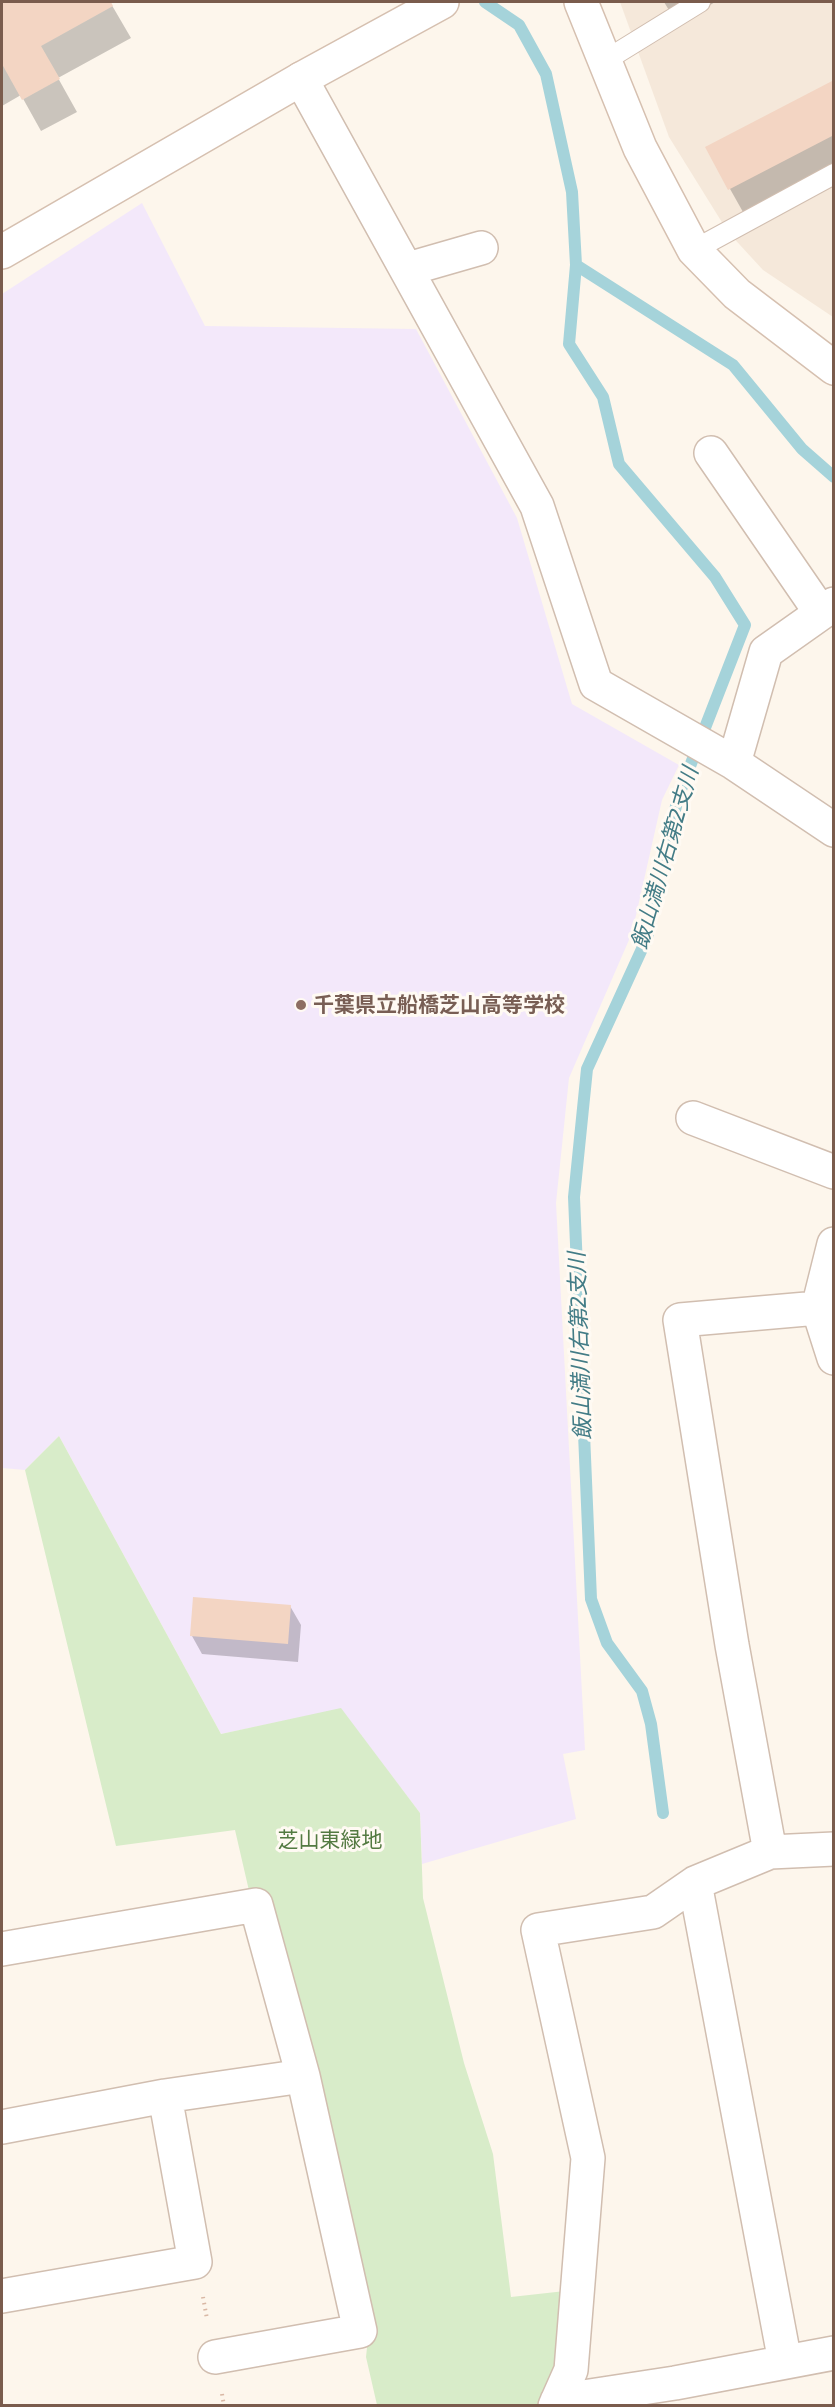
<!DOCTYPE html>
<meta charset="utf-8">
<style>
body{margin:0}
#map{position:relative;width:835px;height:2407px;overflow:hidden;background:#fdf6ec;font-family:"Exo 2",sans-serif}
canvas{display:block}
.frame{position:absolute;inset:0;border:3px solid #7a5c4d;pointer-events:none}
</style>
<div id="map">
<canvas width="835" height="2407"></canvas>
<div class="frame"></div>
</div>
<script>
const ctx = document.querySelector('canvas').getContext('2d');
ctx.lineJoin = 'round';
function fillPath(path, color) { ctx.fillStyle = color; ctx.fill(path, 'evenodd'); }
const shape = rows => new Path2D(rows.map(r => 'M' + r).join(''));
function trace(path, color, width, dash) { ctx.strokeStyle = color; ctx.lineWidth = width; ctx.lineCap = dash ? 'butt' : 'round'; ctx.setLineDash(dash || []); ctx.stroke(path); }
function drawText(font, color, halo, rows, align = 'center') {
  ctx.font = font + ' "Exo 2","Noto Sans JP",sans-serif'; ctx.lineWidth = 6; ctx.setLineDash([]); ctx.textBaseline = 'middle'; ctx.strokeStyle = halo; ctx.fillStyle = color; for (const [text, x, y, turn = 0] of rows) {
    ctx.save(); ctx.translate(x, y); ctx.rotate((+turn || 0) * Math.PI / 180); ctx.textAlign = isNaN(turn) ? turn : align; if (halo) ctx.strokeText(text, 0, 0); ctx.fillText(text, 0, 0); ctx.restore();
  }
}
fillPath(shape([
 [620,2,833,2,833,317,763,270,728,232,669,137]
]), '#f5e8da');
fillPath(shape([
 [142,203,205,326,416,329,517,518,572,704,679,765,662,800,632,933,569,1078,556,1203,585,1750,563,1754,576,1819,422,1864,420,1813,341,1709,221,1734,59,1436,25,1470,2,1468,2,294]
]), '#f3e8fa');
fillPath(shape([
 [59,1436,221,1734,341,1708,420,1813,423,1898,464,2063,493,2154,511,2297,565,2291,561,2363,541,2405,377,2405,366,2357,369,2329,250,1895,235,1830,116,1846,25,1470]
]), '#d8ecc9');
fillPath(shape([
 [2,2,110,2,131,38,58,78,77,112,41,131,21,95,2,106],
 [664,2,715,2,678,25],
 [834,81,834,185,752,228,707,148],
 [290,1606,301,1625,298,1662,202,1654,192,1636]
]), '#0003');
trace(shape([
 [485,2,519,25,546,74,572,192,576,265,733,365,802,449,834,477],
 [576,265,569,344,603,397,619,464,715,577,745,625,678,797,647,938,587,1069,574,1197,591,1599,607,1643,642,1691,651,1724,663,1813]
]), '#a5d3da', 12);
fillPath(shape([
 [2,2,111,2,113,6,41,46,60,79,22,100,2,64],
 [834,80,834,135,728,190,705,147],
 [193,1597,291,1605,288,1644,190,1636]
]), '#f3d5c3');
const lane = shape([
 [606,60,700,2],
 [694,250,834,174]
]);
const street = shape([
 [301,79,537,506,596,684,734,763,834,830],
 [408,269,481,248],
 [711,453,821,613],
 [734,763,766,652,834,604],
 [693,1118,834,1172],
 [834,1244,818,1308,834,1358],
 [770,1852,732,1645,680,1320,818,1308],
 [695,1883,785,2362],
 [2,1949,256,1905,303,2076,360,2331,215,2357],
 [2,2127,165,2096,303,2076],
 [2,2296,195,2262,165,2096],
 [557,2401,675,2383,834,2353],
 [555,2406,571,2370,588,2158,538,1930,653,1912,695,1883,770,1852,834,1849]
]);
const secondary = shape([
 [581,2,640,148,694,250,737,294,834,368],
 [2,252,301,79,442,2]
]);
trace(lane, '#d1beb0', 22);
trace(street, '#d1beb0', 36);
trace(secondary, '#d6c0b0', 36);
trace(shape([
 [203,2297,207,2319],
 [222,2394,224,2406]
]), '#d9b8a5', 4, [1.5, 4.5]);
trace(lane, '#fff', 20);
trace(street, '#fff', 33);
trace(secondary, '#fff', 33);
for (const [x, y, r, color] of [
 [301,1005,6,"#8d6e63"]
]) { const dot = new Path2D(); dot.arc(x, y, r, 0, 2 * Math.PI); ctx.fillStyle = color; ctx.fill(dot); trace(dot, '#fffaf3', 2); }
drawText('bold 21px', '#785e54', '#fffaf3', [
 ["千葉県立船橋芝山高等学校",313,1005]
], 'left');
drawText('21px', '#537a41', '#fffaf3', [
 ["芝山東緑地",330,1840]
]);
drawText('italic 22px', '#437c86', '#fffaf3', [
 ["飯山満川右第2支川",665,858,-74],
 ["飯山満川右第2支川",580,1346,-92]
]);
</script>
